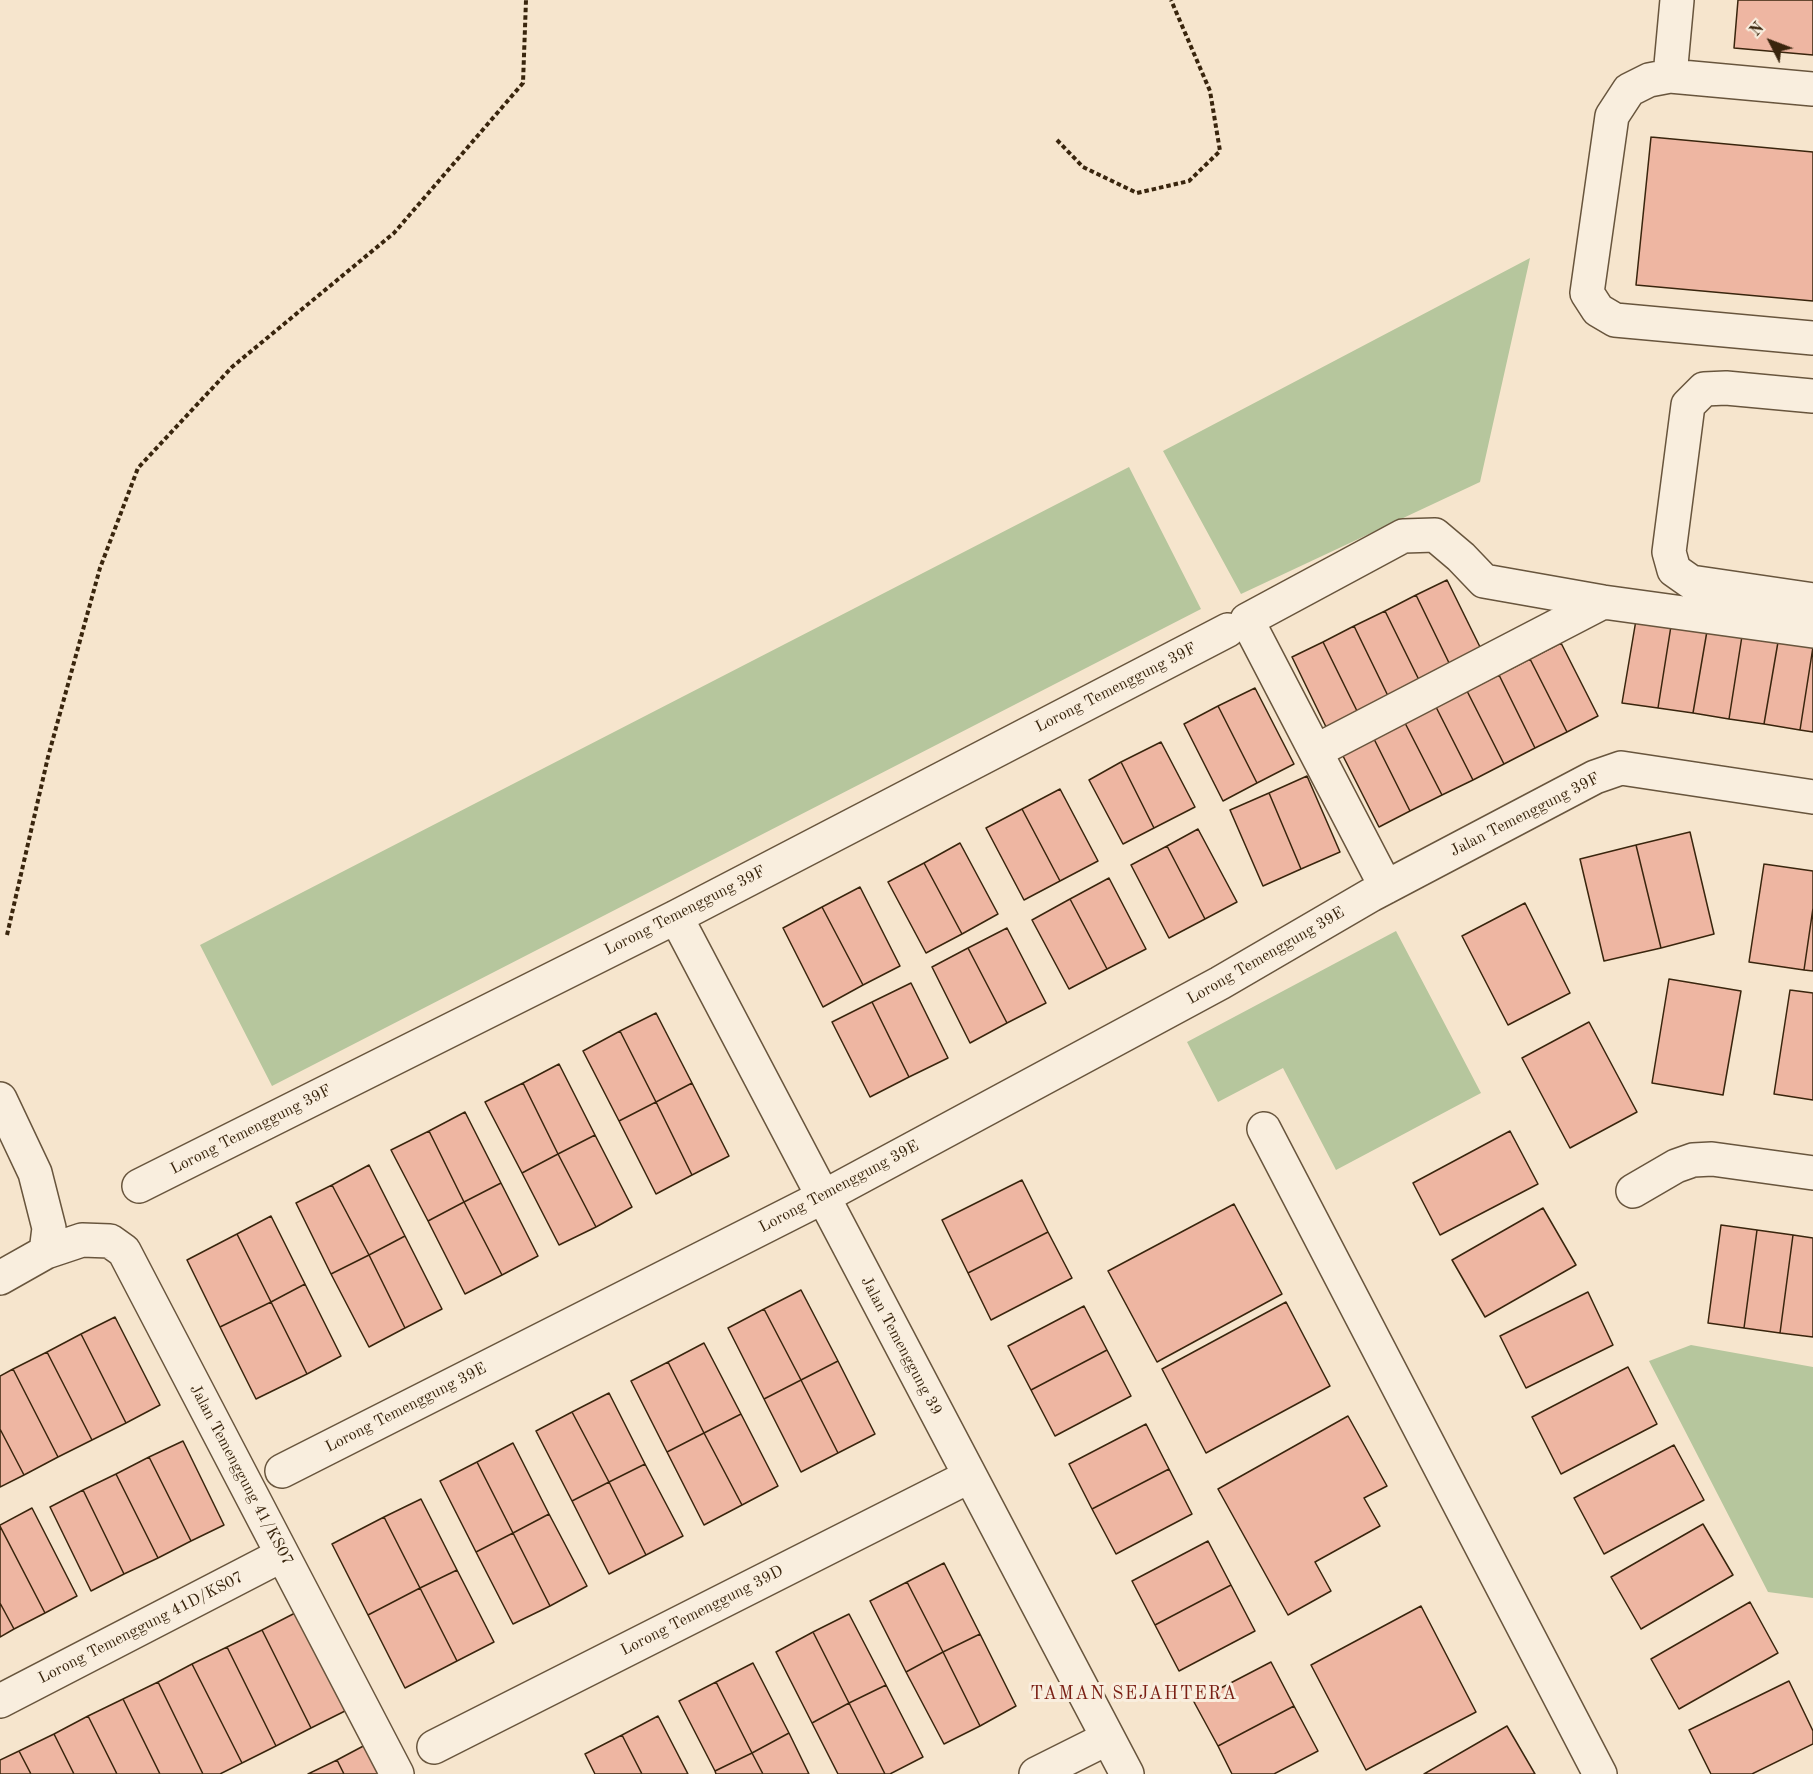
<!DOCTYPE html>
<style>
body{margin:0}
#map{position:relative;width:1813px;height:1774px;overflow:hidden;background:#f6e5cd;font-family:"Old Standard TT",serif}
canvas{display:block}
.north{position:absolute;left:1741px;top:12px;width:60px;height:60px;-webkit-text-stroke:4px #f9eede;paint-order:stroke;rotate:312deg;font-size:16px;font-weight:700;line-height:24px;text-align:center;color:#39250d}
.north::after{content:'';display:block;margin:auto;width:21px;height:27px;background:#39250d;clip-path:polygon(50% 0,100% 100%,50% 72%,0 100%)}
</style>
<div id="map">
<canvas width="1813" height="1774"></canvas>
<div class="north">N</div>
</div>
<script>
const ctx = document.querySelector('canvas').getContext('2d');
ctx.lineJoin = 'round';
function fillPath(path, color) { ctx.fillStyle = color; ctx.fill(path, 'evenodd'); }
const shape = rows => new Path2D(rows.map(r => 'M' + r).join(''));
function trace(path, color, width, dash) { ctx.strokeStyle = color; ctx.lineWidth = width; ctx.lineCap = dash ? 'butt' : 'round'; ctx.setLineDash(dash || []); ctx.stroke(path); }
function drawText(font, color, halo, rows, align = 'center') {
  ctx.font = font + ' "Old Standard TT",serif'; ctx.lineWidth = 6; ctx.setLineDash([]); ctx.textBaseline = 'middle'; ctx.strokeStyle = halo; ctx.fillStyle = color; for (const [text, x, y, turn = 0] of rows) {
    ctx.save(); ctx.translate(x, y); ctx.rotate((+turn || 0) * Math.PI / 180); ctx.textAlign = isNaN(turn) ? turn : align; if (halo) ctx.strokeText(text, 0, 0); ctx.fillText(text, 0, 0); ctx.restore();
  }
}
fillPath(shape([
 [1530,258,1480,482,1241,594,1163,451],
 [1129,467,1201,609,272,1086,200,945],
 [1396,931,1481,1093,1336,1170,1283,1068,1218,1102,1187,1042],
 [1691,1345,1813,1367,1813,1598,1768,1592,1649,1361]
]), '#b6c69d');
const building = shape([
 [1738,0,1813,0,1813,55,1734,48,1738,0],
 [1651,137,1813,152,1813,301,1636,285,1651,137],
 [1447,580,1483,653,1452,669,1416,595,1447,580],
 [1416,595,1452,669,1421,684,1385,611,1416,595],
 [1385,611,1421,684,1390,700,1354,626,1385,611],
 [1636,620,1671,626,1658,708,1622,703,1636,620],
 [1354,626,1390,700,1359,715,1323,642,1354,626],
 [1671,626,1707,631,1693,713,1658,708,1671,626],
 [1707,631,1742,636,1729,719,1693,713,1707,631],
 [1742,636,1778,642,1764,724,1729,719,1742,636],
 [1323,642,1359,715,1328,731,1292,657,1323,642],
 [1778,642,1813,647,1800,730,1764,724,1778,642],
 [1561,643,1598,716,1567,732,1530,659,1561,643],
 [1813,647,1813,732,1800,730,1813,647],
 [1530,659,1567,732,1535,748,1499,675,1530,659],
 [1499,675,1535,748,1504,764,1467,691,1499,675],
 [1255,688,1294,764,1257,783,1218,706,1255,688],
 [1467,691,1504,764,1473,780,1436,707,1467,691],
 [1218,706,1257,783,1223,801,1184,724,1218,706],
 [1436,707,1473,780,1442,795,1405,723,1436,707],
 [1405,723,1442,795,1410,811,1374,739,1405,723],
 [1374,739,1410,811,1379,827,1342,754,1374,739],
 [1161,742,1195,807,1154,828,1121,762,1161,742],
 [1121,762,1154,828,1123,844,1089,780,1121,762],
 [1307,776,1340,852,1301,869,1269,793,1307,776],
 [1060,789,1098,861,1060,881,1022,809,1060,789],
 [1269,793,1301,869,1263,886,1230,810,1269,793],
 [1022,809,1060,881,1024,900,986,828,1022,809],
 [1198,829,1237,902,1205,919,1167,846,1198,829],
 [1690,832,1714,934,1661,948,1636,845,1690,832],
 [960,843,998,914,962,934,924,863,960,843],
 [1636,845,1661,948,1604,961,1580,859,1636,845],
 [1167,846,1205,919,1169,938,1131,865,1167,846],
 [924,863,962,934,926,953,888,882,924,863],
 [1764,864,1813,871,1813,908,1804,970,1749,962,1764,864],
 [1109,878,1146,949,1107,969,1070,899,1109,878],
 [860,887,900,966,863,985,822,907,860,887],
 [1070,899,1107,969,1069,989,1032,920,1070,899],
 [1525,903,1570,993,1508,1025,1462,936,1525,903],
 [822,907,863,985,823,1007,783,928,822,907],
 [1813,908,1813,971,1804,970,1813,908],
 [1007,928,1046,1003,1007,1023,968,948,1007,928],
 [968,948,1007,1023,970,1043,932,967,968,948],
 [1669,979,1741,991,1723,1095,1652,1083,1669,979],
 [911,983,948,1058,909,1077,872,1002,911,983],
 [1790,990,1813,993,1813,1100,1774,1094,1790,990],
 [872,1002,909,1077,870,1097,832,1022,872,1002],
 [656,1013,692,1083,656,1102,620,1031,656,1013],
 [1589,1022,1637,1112,1570,1148,1522,1058,1589,1022],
 [620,1031,656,1102,619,1121,583,1051,620,1031],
 [559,1064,595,1135,558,1154,523,1083,559,1064],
 [523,1083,558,1154,522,1173,485,1102,523,1083],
 [692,1083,729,1156,692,1175,656,1102,692,1083],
 [656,1102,692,1175,656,1194,619,1121,656,1102],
 [465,1112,501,1183,464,1202,429,1131,465,1112],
 [429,1131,464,1202,428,1221,391,1150,429,1131],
 [1510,1131,1538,1184,1440,1235,1413,1183,1510,1131],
 [595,1135,632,1207,596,1227,558,1154,595,1135],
 [558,1154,596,1227,559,1245,522,1173,558,1154],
 [369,1165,405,1236,369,1255,332,1185,369,1165],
 [1022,1180,1048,1232,968,1273,942,1220,1022,1180],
 [501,1183,538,1256,502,1275,464,1202,501,1183],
 [332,1185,369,1255,331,1274,296,1203,332,1185],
 [464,1202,502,1275,465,1294,428,1221,464,1202],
 [1234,1204,1282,1294,1157,1362,1108,1271,1234,1204],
 [1543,1208,1576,1265,1485,1317,1452,1260,1543,1208],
 [271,1216,305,1284,271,1302,237,1234,271,1216],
 [1721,1225,1757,1230,1744,1328,1708,1323,1721,1225],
 [1757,1230,1793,1235,1780,1333,1744,1328,1757,1230],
 [1048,1232,1072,1278,991,1320,968,1273,1048,1232],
 [237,1234,271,1302,220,1327,187,1260,237,1234],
 [1793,1235,1813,1238,1813,1337,1780,1333,1793,1235],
 [405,1236,442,1309,405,1328,369,1255,405,1236],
 [369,1255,405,1328,369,1347,331,1274,369,1255],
 [305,1284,341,1356,307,1374,271,1302,305,1284],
 [801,1290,838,1361,801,1380,764,1309,801,1290],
 [1588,1292,1613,1345,1526,1388,1500,1336,1588,1292],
 [271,1302,307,1374,256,1399,220,1327,271,1302],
 [1286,1302,1330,1386,1206,1453,1162,1369,1286,1302],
 [1084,1306,1107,1350,1031,1390,1008,1346,1084,1306],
 [764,1309,801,1380,764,1399,728,1328,764,1309],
 [115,1317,160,1405,126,1423,81,1334,115,1317],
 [81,1334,126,1423,92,1440,47,1352,81,1334],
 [704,1343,741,1414,704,1433,668,1362,704,1343],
 [1107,1350,1131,1396,1055,1436,1031,1390,1107,1350],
 [47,1352,92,1440,58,1457,13,1369,47,1352],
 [838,1361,875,1434,838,1453,801,1380,838,1361],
 [668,1362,704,1433,667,1452,631,1381,668,1362],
 [1628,1367,1657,1424,1561,1474,1532,1417,1628,1367],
 [13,1369,58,1457,24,1475,0,1429,0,1376,13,1369],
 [801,1380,838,1453,801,1472,764,1399,801,1380],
 [609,1393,645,1464,609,1482,572,1412,609,1393],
 [572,1412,609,1482,572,1501,536,1431,572,1412],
 [741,1414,778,1486,742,1505,704,1433,741,1414],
 [1348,1416,1387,1486,1364,1498,1380,1526,1315,1562,1331,1591,1288,1615,1218,1489,1348,1416],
 [1146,1424,1169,1469,1092,1509,1069,1464,1146,1424],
 [0,1429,24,1475,0,1487,0,1429],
 [704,1433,742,1505,704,1525,667,1452,704,1433],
 [183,1441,224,1525,191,1541,149,1457,183,1441],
 [513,1443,549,1514,513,1533,477,1462,513,1443],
 [1674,1445,1704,1500,1604,1554,1574,1498,1674,1445],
 [149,1457,191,1541,158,1558,116,1474,149,1457],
 [477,1462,513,1533,476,1552,440,1481,477,1462],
 [645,1464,683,1536,646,1555,609,1482,645,1464],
 [1169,1469,1192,1514,1116,1554,1092,1509,1169,1469],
 [116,1474,158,1558,124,1574,83,1490,116,1474],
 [609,1482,646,1555,609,1574,572,1501,609,1482],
 [83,1490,124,1574,91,1591,50,1507,83,1490],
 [421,1499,457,1570,420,1588,384,1517,421,1499],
 [32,1508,77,1596,45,1613,0,1526,0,1525,32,1508],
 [549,1514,587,1586,550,1606,513,1533,549,1514],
 [384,1517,420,1588,368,1615,332,1544,384,1517],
 [1703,1524,1733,1575,1641,1629,1611,1577,1703,1524],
 [0,1526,45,1613,14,1629,0,1603,0,1526],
 [513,1533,550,1606,513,1624,476,1552,513,1533],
 [1208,1541,1231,1585,1155,1625,1132,1581,1208,1541],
 [944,1563,980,1634,943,1652,907,1582,944,1563],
 [457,1570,494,1642,457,1661,420,1588,457,1570],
 [907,1582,943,1652,906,1672,870,1601,907,1582],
 [1231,1585,1255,1631,1179,1671,1155,1625,1231,1585],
 [420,1588,457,1661,405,1688,368,1615,420,1588],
 [1750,1602,1778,1653,1679,1709,1651,1659,1750,1602],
 [0,1603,14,1629,0,1637,0,1603],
 [1421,1606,1476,1712,1366,1770,1311,1665,1421,1606],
 [297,1612,345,1711,311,1728,262,1630,297,1612],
 [849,1614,886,1685,849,1703,813,1632,849,1614],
 [262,1630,311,1728,276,1746,227,1647,262,1630],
 [813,1632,849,1703,812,1723,776,1652,813,1632],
 [980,1634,1016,1706,980,1726,943,1652,980,1634],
 [227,1647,276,1746,242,1763,192,1664,227,1647],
 [943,1652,980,1726,944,1744,906,1672,943,1652],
 [1271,1662,1294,1706,1218,1746,1194,1702,1271,1662],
 [753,1663,789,1733,752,1753,716,1682,753,1663],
 [192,1664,242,1763,220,1774,203,1774,158,1682,192,1664],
 [1789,1681,1813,1731,1813,1744,1752,1774,1711,1774,1689,1730,1789,1681],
 [158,1682,203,1774,160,1774,123,1699,158,1682],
 [716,1682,752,1753,715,1771,679,1701,716,1682],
 [886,1685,923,1757,890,1774,885,1774,849,1703,886,1685],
 [123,1699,160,1774,117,1774,88,1716,123,1699],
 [849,1703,885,1774,838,1774,812,1723,849,1703],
 [1294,1706,1318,1751,1274,1774,1232,1774,1218,1746,1294,1706],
 [88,1716,117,1774,74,1774,54,1734,88,1716],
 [658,1716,688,1774,642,1774,622,1735,658,1716],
 [1507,1726,1535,1774,1424,1774,1507,1726],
 [789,1733,809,1774,763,1774,752,1753,789,1733],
 [54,1734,74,1774,31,1774,19,1751,54,1734],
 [622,1735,642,1774,595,1774,585,1754,622,1735],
 [369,1743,385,1774,344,1774,337,1760,369,1743],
 [19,1751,31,1774,0,1774,0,1760,19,1751],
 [752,1753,763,1774,716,1774,715,1771,752,1753],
 [337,1760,344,1774,308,1774,337,1760]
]);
fillPath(building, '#eeb6a2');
trace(building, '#39250d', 1.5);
const minor = shape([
 [1670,76,1677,0],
 [1813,89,1670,76,1649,80,1629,90,1612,116,1587,293,1598,310,1615,320,1813,338],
 [1813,396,1726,388,1704,389,1688,405,1669,552,1674,570,1691,582,1813,600],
 [1316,751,1603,602],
 [1386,887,1247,620,1403,536,1435,535,1461,557,1484,581,1603,602,1813,631],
 [676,917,1127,1774],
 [0,1099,35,1173,49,1228,46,1252,0,1278],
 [1264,1129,1600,1774],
 [139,1186,676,917,1228,630],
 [1633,1191,1676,1166,1693,1160,1712,1159,1813,1173],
 [46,1252,82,1240,110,1241,124,1251,397,1774],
 [282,1471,823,1197,1220,983,1371,895,1595,777,1621,768,1813,797],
 [0,1701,282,1555],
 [434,1747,970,1476],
 [1036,1774,1108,1738]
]);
trace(minor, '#68553d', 36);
trace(shape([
 [1057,140,1083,167,1137,193,1189,181,1220,151,1210,91,1171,0],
 [7,935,48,757,100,568,138,468,232,367,394,233,523,83,526,0]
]), '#39250d', 4, [4.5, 3]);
trace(minor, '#f9eede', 33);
drawText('16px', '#39250d', '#f9eede', [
 ["Lorong Temenggung 39F",1116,688,-27],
 ["Jalan Temenggung 39F",1525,815,-27],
 ["Lorong Temenggung 39F",685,911,-27],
 ["Lorong Temenggung 39E",1266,956,-30],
 ["Lorong Temenggung 39F",251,1130,-27],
 ["Lorong Temenggung 39E",839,1187,-28],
 ["Jalan Temenggung 39",901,1346,62],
 ["Lorong Temenggung 39E",406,1408,-27],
 ["Jalan Temenggung 41/KS07",241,1475,62],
 ["Lorong Temenggung 39D",702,1611,-27],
 ["Lorong Temenggung 41D/KS07",141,1628,-27]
]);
ctx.letterSpacing = '1.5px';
drawText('18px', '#7a1f14', '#f9eede', [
 ["TAMAN SEJAHTERA",1134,1694]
]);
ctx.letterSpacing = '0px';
</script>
